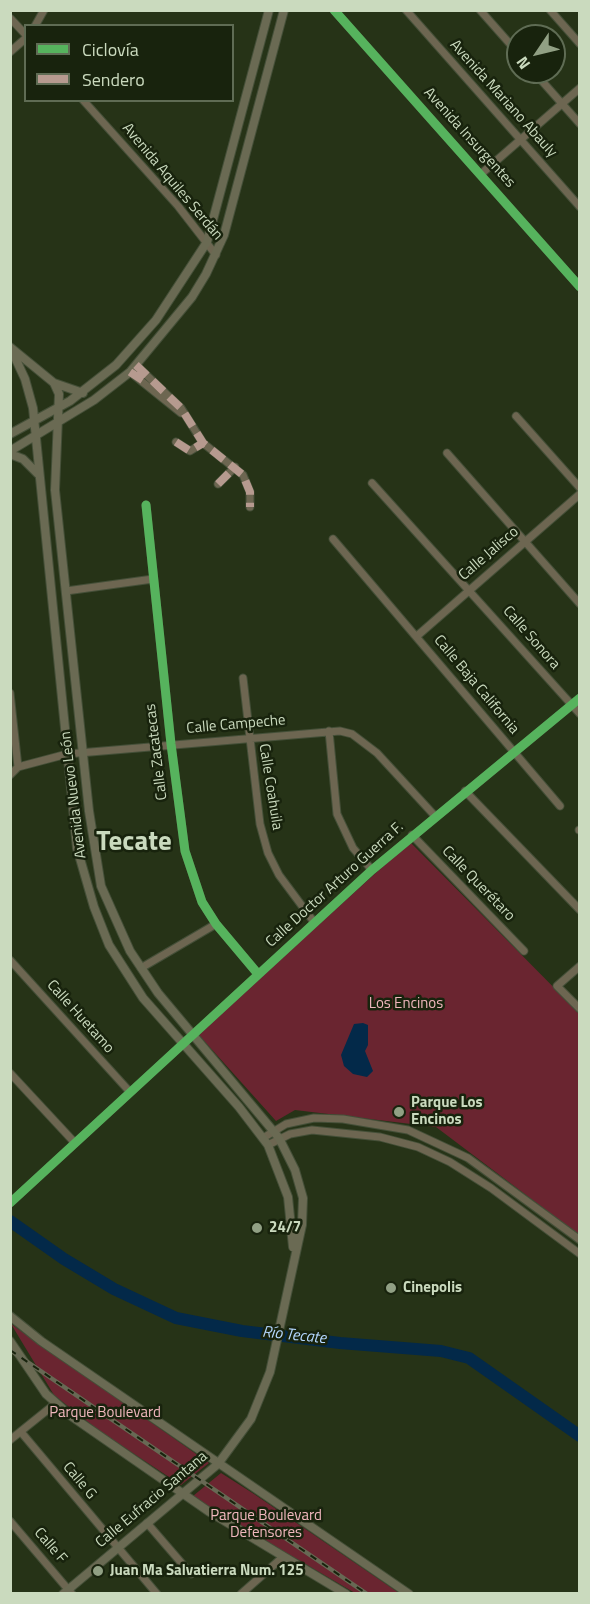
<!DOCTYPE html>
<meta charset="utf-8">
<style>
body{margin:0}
#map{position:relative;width:590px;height:1604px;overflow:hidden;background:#263317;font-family:"Titillium Web",sans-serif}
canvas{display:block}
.frame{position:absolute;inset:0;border:12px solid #cadabe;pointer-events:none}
.legend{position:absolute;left:24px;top:24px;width:210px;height:78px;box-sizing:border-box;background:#18230d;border:2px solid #5f6c54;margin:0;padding:8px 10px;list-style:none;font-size:18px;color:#cadabe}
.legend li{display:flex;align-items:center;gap:12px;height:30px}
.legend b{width:30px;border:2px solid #5f6c54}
.north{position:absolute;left:506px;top:24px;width:60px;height:60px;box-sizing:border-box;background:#18230d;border:2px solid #5f6c54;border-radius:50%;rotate:235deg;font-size:16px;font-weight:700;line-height:24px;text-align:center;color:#cadabe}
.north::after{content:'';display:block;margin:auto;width:21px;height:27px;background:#91a084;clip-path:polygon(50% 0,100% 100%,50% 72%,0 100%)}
</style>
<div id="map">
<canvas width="590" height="1604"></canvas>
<div class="frame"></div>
<ul class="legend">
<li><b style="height:8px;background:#56b35d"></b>Ciclovía</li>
<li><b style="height:8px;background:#b69a8f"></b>Sendero</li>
</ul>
<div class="north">N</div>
</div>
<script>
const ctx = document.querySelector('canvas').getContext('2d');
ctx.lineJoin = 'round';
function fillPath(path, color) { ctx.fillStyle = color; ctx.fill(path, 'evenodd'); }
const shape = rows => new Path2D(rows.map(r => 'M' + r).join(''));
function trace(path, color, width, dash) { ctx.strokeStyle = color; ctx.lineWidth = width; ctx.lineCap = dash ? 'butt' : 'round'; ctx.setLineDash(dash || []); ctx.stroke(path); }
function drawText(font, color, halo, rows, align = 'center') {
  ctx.font = font + ' "Titillium Web",sans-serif'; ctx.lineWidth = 5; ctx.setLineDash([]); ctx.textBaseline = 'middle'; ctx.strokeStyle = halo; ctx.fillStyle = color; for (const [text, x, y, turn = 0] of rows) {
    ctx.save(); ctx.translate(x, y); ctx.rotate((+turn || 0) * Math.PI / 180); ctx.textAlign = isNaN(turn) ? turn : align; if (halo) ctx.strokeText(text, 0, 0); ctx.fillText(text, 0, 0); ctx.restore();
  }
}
fillPath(shape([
 [410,842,579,1013,579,1235,436,1127,295,1110,276,1121,198,1034],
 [11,1324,209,1463,181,1485,98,1430,54,1395],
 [221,1473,254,1494,399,1593,355,1593,297,1559,276,1553,193,1496]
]), '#6a2530');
fillPath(shape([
 [363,1023,368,1025,368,1045,365,1051,373,1071,367,1077,353,1074,344,1066,341,1055,354,1024]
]), '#032949');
trace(shape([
 [10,1225,13,1224]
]), '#032949', 2);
trace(shape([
 [10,1221,64,1259,114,1289,176,1318,242,1331,340,1343,441,1351,469,1358,580,1436]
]), '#032949', 12);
const minor = shape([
 [334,10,580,287],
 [406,10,580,207],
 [480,10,518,53],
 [550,10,580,44],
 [10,18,26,35],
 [35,26,44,10],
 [10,52,26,38],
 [534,72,580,124],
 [83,100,178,206,216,255],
 [481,174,580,88],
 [136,365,181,408,203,443,243,475,250,492,250,507],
 [130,372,181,413],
 [516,416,580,488],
 [176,442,190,451,203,443],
 [447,453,580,604],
 [372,483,580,714],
 [218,484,235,467],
 [146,505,171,744,185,851,202,902,216,924,258,974],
 [333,539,560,806],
 [66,591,153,579],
 [417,636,580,494],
 [243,678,260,824,268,853,279,875,314,922],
 [10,693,18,767],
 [329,731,337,814,353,848,372,870],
 [10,775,18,767,67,754,340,731,352,734,377,753,435,816],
 [465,791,580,910],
 [579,830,580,830],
 [412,835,524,951],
 [10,960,130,1092],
 [580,966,557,986,580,1009],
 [141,968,216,924],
 [10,1073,75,1143],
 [263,1138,286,1124,314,1118,343,1119,408,1130,468,1158,580,1240],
 [268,1145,290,1134,312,1130,380,1137,418,1147,450,1162,491,1188,580,1254],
 [10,1203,372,870,580,698],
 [21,1432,157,1594],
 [10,1440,56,1403],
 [10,1521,72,1594],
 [147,1523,191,1574],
 [241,1594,283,1557]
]);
const major = shape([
 [10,347,54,383,59,394,55,490,89,811,101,886,130,951,158,993,279,1138,295,1170,303,1198,302,1225,270,1372,251,1419,218,1464,63,1594],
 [12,351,25,379,33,408,77,848,94,907,109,945,143,998,239,1107,268,1145,288,1197,293,1247],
 [54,383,83,393],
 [10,434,70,401,116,365,156,320,207,242,269,10],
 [10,451,94,400,130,372,192,297,206,274,224,235,284,10],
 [10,454,23,459,38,474],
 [10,1316,41,1341,409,1594],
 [10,1341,46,1394,71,1416,208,1511,346,1594]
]);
trace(minor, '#444f38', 9);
trace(major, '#444f38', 10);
trace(minor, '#6d6651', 7);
trace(major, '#6a6a53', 8);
const rail = shape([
 [10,1350,367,1594]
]);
trace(rail, '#676954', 4.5);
trace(rail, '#18230d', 2, [7]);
trace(shape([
 [136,365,181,408,203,443,243,475,250,492,250,507],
 [130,372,147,383],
 [176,442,190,451,203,443],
 [218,484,235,467]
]), '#b69a8f', 8, [15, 8]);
trace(shape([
 [334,10,580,287],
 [146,505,171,744,185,851,202,902,216,924,258,974],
 [10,1203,372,870,580,698]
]), '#56b35d', 9);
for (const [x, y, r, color] of [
 [399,1112,6,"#91a084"],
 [257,1228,6,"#91a084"],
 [391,1288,6,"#91a084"],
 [98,1571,6,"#91a084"]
]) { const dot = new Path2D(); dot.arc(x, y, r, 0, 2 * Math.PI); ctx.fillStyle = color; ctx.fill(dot); trace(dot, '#18230d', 2); }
drawText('15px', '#cadabe', '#18230d', [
 ["Avenida Mariano Abauly",503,99,48],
 ["Avenida Insurgentes",469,138,48],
 ["Avenida Aquiles Serdán",172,182,50],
 ["Calle Jalisco",489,554,-41],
 ["Calle Sonora",531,638,49],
 ["Calle Baja California",476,685,50],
 ["Calle Campeche",236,725,-5],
 ["Calle Zacatecas",157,752,-97],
 ["Calle Coahuila",270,787,81],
 ["Avenida Nuevo León",74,795,-97],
 ["Calle Querétaro",478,884,46],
 ["Calle Doctor Arturo Guerra F.",335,885,-42],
 ["Calle Huetamo",80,1017,48],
 ["Calle G",79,1481,50],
 ["Calle Eufracio Santana",152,1500,-40],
 ["Calle F",50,1546,49]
]);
drawText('15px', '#f0b7bd', '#18230d', [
 ["Los Encinos",406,1004],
 ["Parque Boulevard",105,1413],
 ["Parque Boulevard",266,1516],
 ["Defensores",266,1533]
]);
drawText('bold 15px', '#cadabe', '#18230d', [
 ["Parque Los",411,1103],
 ["Encinos",411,1120],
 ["24/7",269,1228],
 ["Cinepolis",403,1288],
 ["Juan Ma Salvatierra Num. 125",110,1571]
], 'left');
drawText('italic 16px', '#b3d6fd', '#18230d', [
 ["Río Tecate",294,1336,6]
]);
drawText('bold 27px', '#cadabe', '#18230d', [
 ["Tecate",134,843]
]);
</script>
